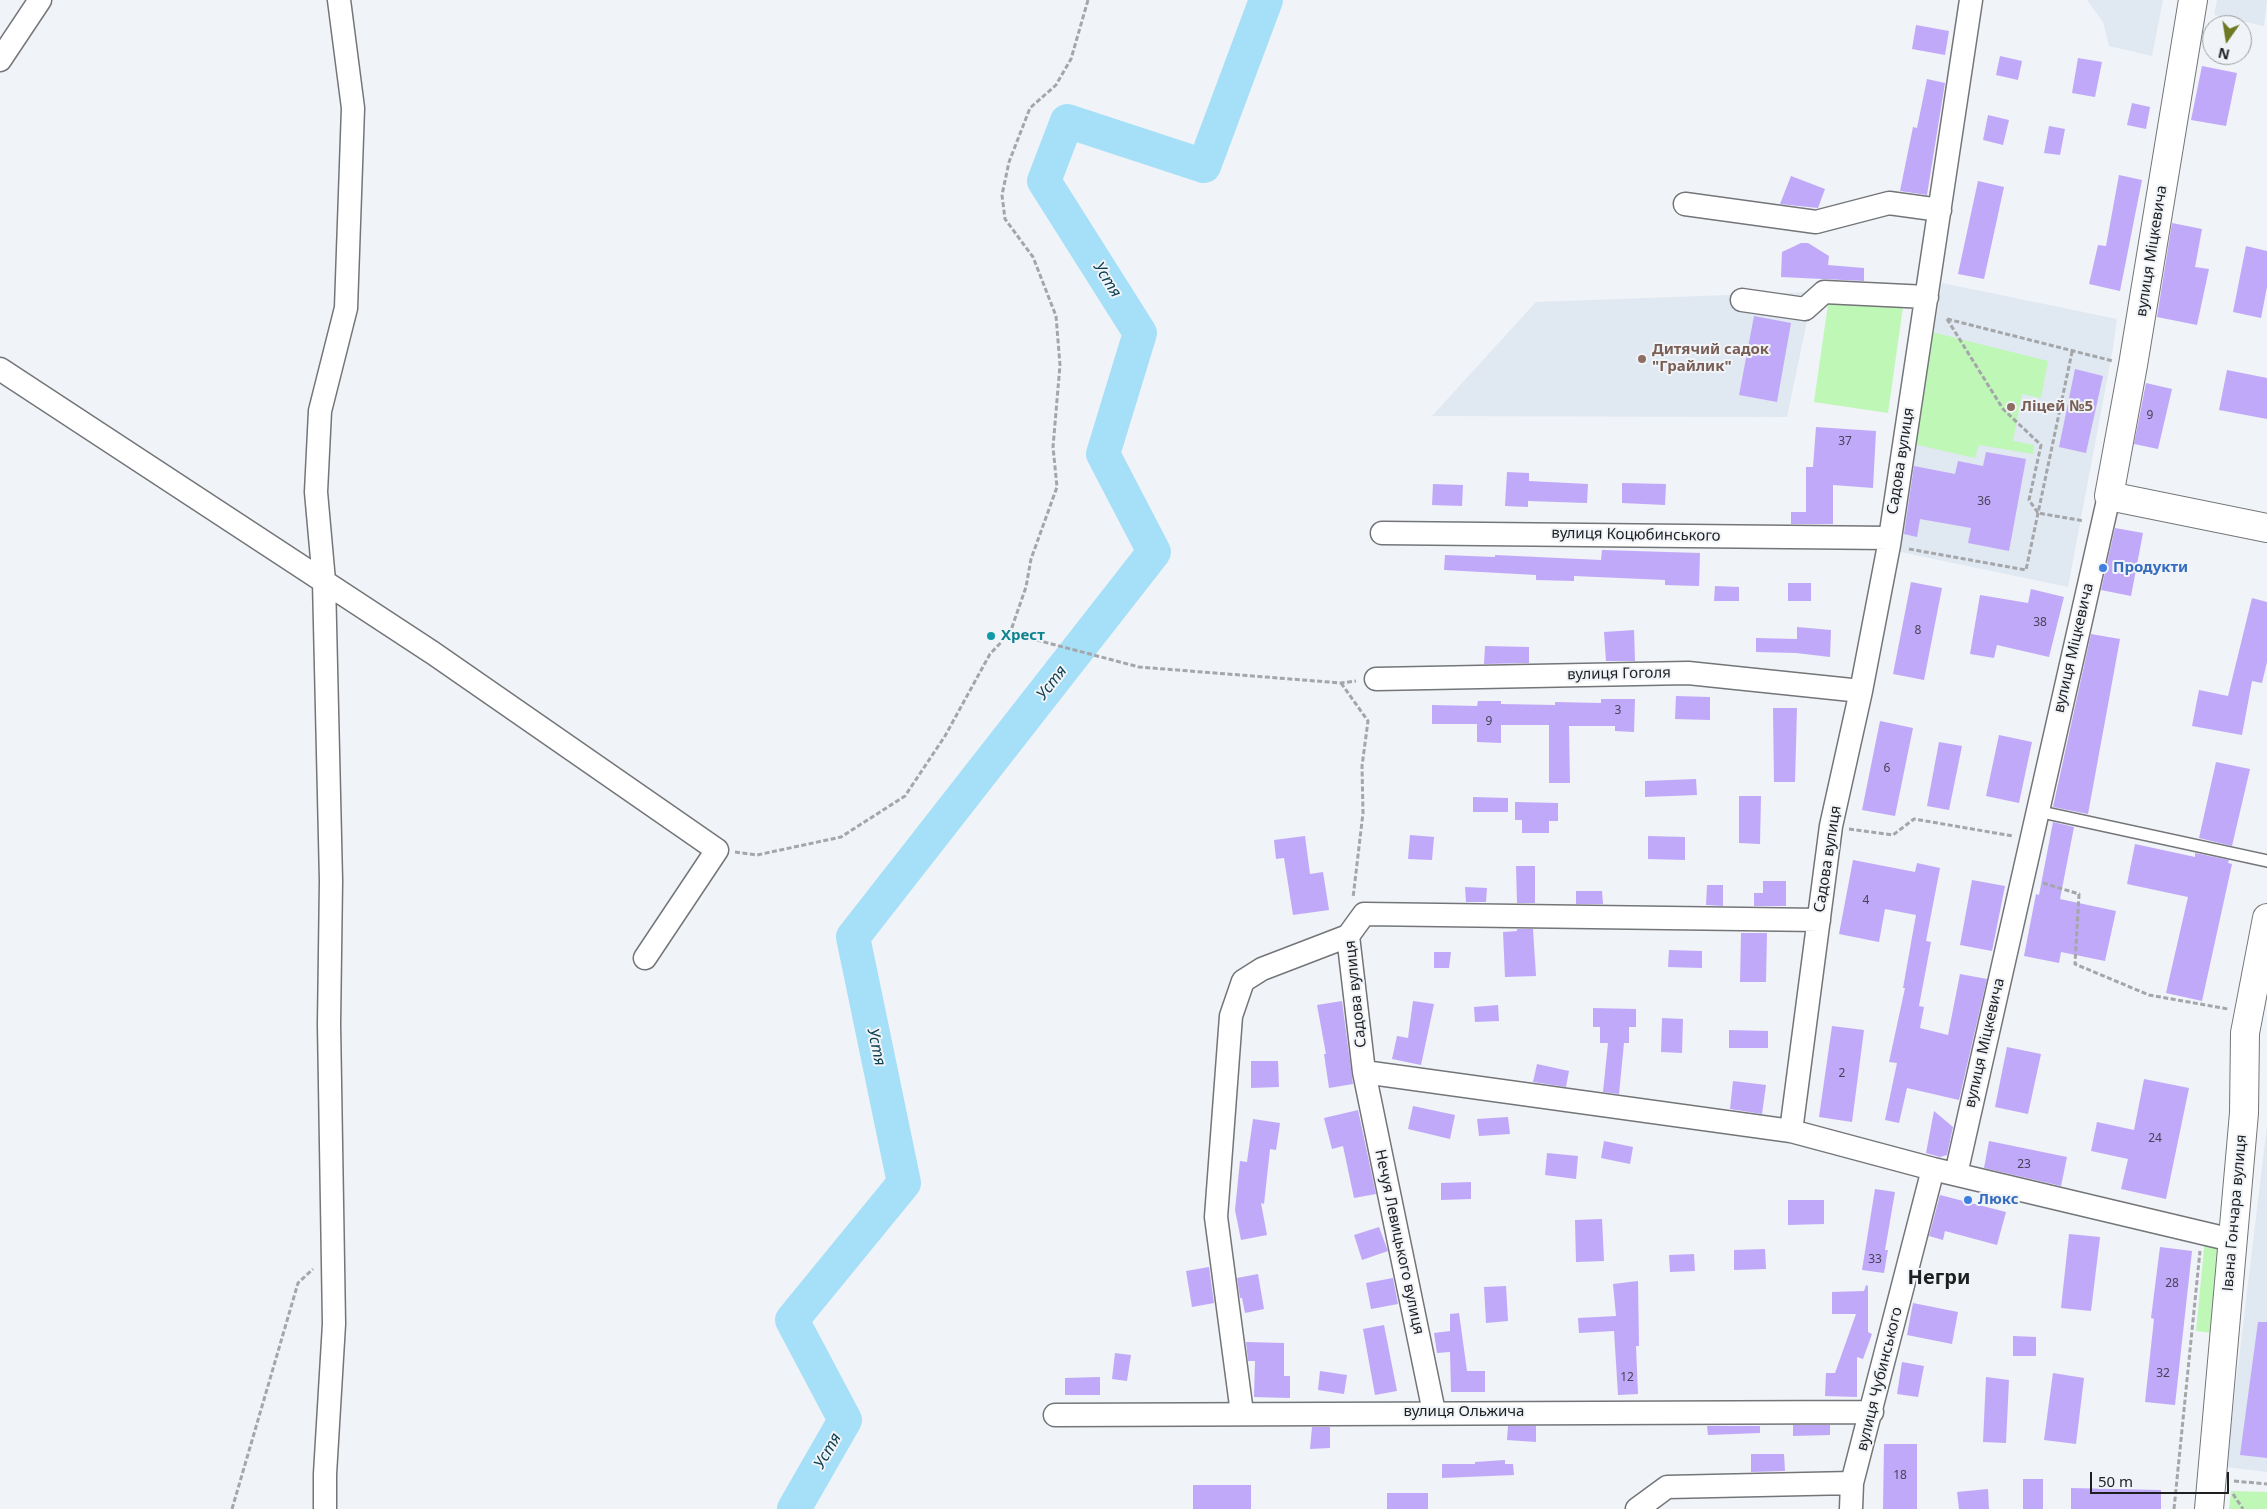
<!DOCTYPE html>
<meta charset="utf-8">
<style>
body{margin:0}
#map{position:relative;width:2267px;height:1509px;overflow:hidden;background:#f0f3f7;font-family:"Noto Sans",sans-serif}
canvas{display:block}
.north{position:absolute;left:2202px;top:15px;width:50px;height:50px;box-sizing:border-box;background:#f0f3f7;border:1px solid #9c9ea1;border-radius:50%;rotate:193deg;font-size:14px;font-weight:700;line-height:20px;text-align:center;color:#1e1f20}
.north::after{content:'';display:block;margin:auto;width:18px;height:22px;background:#6f7924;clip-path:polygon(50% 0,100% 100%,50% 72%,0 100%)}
.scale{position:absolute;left:2090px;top:1472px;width:139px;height:22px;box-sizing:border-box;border:2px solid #1e1f20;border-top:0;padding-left:6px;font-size:15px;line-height:18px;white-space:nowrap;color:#1e1f20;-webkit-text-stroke:4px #f0f3f7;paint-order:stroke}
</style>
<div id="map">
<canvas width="2267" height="1509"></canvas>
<div class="north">N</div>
<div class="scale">50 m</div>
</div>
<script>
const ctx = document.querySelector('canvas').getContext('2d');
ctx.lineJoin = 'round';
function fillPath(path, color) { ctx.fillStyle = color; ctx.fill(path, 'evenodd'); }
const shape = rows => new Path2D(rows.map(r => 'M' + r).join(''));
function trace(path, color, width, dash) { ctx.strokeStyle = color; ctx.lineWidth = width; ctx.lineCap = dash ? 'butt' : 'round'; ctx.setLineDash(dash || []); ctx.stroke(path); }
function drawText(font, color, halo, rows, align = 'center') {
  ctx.font = font + ' "Noto Sans",sans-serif'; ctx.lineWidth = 4; ctx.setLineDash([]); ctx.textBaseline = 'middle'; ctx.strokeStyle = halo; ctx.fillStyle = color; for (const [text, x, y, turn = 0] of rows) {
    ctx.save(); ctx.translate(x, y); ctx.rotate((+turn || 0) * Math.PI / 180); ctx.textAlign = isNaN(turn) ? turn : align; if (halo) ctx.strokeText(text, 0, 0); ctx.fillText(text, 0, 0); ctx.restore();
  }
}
fillPath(shape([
 [2087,0,2163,0,2152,56,2109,46,2103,22],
 [2217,0,2267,0,2264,26,2214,15],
 [1942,283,2117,319,2113,348,2068,587,1896,551],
 [1813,292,1787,417,1432,416,1536,302],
 [2267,1126,2267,1472,2226,1467]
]), '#e0e8f1');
fillPath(shape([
 [1829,297,1903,307,1888,413,1814,402],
 [1932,332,2048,361,2041,398,2022,394,2013,441,2034,445,2033,454,1979,445,1975,458,1914,444],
 [2205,1239,2227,1243,2219,1334,2196,1331],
 [2231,1491,2267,1492,2267,1509,2229,1509]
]), '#bff7b7');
trace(shape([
 [794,1509,845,1420,792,1320,904,1183,853,937,1154,552,1103,454,1140,333,1044,181,1067,121,1204,166,1266,0]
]), '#a5e0f8', 34);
fillPath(shape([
 [1916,25,1949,31,1945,55,1912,49],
 [2000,56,2022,61,2018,80,1996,75],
 [2078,58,2102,62,2095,97,2072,93],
 [2202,66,2237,73,2226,126,2191,120],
 [1927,79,1945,83,1927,195,1900,191,1913,127,1917,128],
 [2132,103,2150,107,2146,129,2127,125],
 [1988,115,2009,120,2003,145,1983,140],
 [2049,126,2065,129,2060,155,2044,153],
 [2119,175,2142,180,2120,291,2089,284,2098,245,2106,246],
 [1791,176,1825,189,1818,208,1780,204],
 [1978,181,2004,187,1984,279,1958,274],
 [2172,223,2202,229,2195,267,2209,269,2197,325,2157,317],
 [1801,243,1808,243,1829,256,1828,265,1864,268,1864,281,1781,277,1782,252],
 [2246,246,2267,251,2267,287,2261,318,2233,312],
 [1754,316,1791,323,1777,402,1739,395],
 [2075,369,2103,376,2086,453,2059,447],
 [2227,370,2267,378,2267,419,2219,410],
 [2146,383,2172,389,2158,449,2134,444],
 [1816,427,1876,431,1873,488,1833,485,1833,524,1791,524,1791,512,1806,512,1806,467,1813,467],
 [1986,452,2026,459,2009,551,1968,543,1971,528,1920,519,1917,537,1904,534,1914,466,1955,474,1958,461,1983,466],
 [1507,472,1529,473,1529,481,1588,484,1587,503,1528,501,1528,507,1505,506],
 [1622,483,1666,484,1665,505,1622,503],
 [1433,484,1463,485,1462,506,1432,505],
 [2115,528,2143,533,2131,596,2101,590],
 [1602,550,1700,553,1699,586,1665,585,1665,580,1574,576,1574,581,1536,580,1536,575,1444,570,1445,555,1495,557,1495,555,1601,560],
 [1911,582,1942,588,1924,680,1893,674],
 [1788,583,1811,583,1811,601,1788,601],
 [1715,586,1739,587,1739,601,1714,601],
 [2031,589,2064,597,2049,657,1997,645,1994,658,1970,654,1980,595,2028,603],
 [2252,598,2267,602,2267,662,2262,683,2252,681,2242,735,2192,726,2199,690,2228,696],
 [1797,627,1831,630,1830,657,1796,653,1756,652,1756,638,1797,639],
 [1634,630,1635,661,1606,661,1604,632],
 [2091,634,2120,639,2088,814,2053,807],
 [1485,646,1529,647,1529,663,1484,664],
 [1676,696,1710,697,1710,720,1675,719],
 [1601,699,1635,699,1634,732,1615,731,1615,726,1569,726,1570,783,1549,783,1549,725,1501,725,1501,743,1477,742,1477,724,1432,724,1432,705,1477,706,1478,701,1501,701,1501,704,1555,705,1555,702,1601,703],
 [1773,708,1797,708,1795,782,1774,782],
 [1880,721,1913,728,1895,816,1862,810],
 [1999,735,2032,742,2019,803,1986,796],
 [1939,742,1962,746,1949,810,1927,806],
 [2216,762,2250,769,2232,846,2199,838],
 [1696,779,1697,795,1645,797,1645,781],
 [1739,796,1761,796,1760,844,1739,843],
 [1473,797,1508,798,1508,812,1473,812],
 [1515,802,1558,803,1558,821,1549,821,1549,833,1522,833,1522,820,1515,820],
 [2053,822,2074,827,2060,899,2116,911,2105,961,2061,952,2059,963,2024,956,2036,894,2039,895],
 [1410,835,1434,837,1432,860,1408,859],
 [1305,836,1310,874,1323,872,1329,910,1293,915,1284,858,1276,859,1274,840],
 [1648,836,1685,837,1685,860,1648,859],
 [2135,844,2195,857,2195,853,2229,860,2228,863,2232,864,2202,1001,2166,993,2188,897,2127,884],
 [1853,860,1915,872,1917,863,1940,868,1926,941,1931,942,1919,1006,1924,1007,1920,1028,1948,1035,1960,974,1987,979,1959,1100,1907,1088,1899,1123,1885,1120,1897,1063,1889,1062,1905,988,1903,988,1916,915,1885,909,1879,942,1839,934],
 [1516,866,1535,866,1535,903,1517,903],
 [1972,880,2005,886,1992,951,1960,945],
 [1763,881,1786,881,1786,906,1754,906,1754,893,1763,893],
 [1707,885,1723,885,1723,906,1706,905],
 [1465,887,1487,888,1486,902,1466,902],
 [1576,891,1602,891,1603,904,1576,904],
 [1517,929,1533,929,1536,976,1505,977,1503,932,1517,931],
 [1741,933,1767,933,1766,982,1740,982],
 [1669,950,1702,951,1702,968,1668,967],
 [1434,952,1451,952,1449,968,1434,968],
 [1342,1001,1353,1084,1329,1088,1324,1054,1326,1054,1317,1005],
 [1413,1001,1434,1004,1421,1065,1392,1059,1397,1036,1408,1038],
 [1498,1005,1499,1021,1475,1022,1474,1007],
 [1593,1008,1636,1009,1636,1027,1629,1027,1629,1043,1624,1043,1619,1094,1603,1092,1608,1043,1600,1043,1600,1027,1593,1027],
 [1662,1018,1683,1019,1682,1053,1661,1052],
 [1832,1026,1864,1030,1852,1122,1819,1117],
 [1729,1030,1768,1031,1768,1048,1729,1048],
 [2007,1047,2041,1054,2028,1114,1995,1107],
 [1251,1061,1278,1061,1279,1087,1251,1088],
 [1537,1064,1569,1071,1566,1087,1533,1082],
 [2144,1079,2189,1088,2166,1199,2121,1189,2128,1159,2091,1151,2097,1122,2134,1130],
 [1733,1081,1766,1085,1762,1114,1730,1109],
 [1413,1106,1455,1115,1450,1139,1408,1129],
 [1358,1110,1376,1194,1354,1198,1343,1146,1332,1149,1324,1118],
 [1934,1111,1953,1127,1947,1155,1940,1157,1926,1153],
 [1508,1117,1510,1134,1479,1136,1477,1119],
 [1253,1119,1280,1123,1276,1150,1270,1149,1264,1204,1261,1203,1267,1235,1241,1240,1235,1210,1240,1161,1247,1162],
 [1604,1141,1633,1147,1630,1164,1601,1158],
 [1989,1141,2067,1157,2061,1186,1984,1168],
 [1547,1153,1578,1156,1576,1179,1545,1175],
 [1471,1182,1471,1199,1441,1200,1441,1183],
 [1875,1189,1895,1192,1885,1250,1888,1250,1884,1273,1862,1270],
 [1940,1195,2006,1212,1997,1245,1945,1231,1943,1240,1929,1236],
 [1788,1200,1824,1200,1824,1224,1788,1225],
 [1602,1219,1604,1261,1576,1262,1575,1220],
 [1379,1227,1388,1251,1362,1260,1354,1235],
 [2069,1234,2100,1237,2091,1311,2061,1308],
 [2160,1247,2192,1251,2175,1405,2145,1402,2154,1319,2151,1318],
 [1765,1249,1766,1269,1734,1270,1734,1250],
 [1694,1254,1695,1271,1670,1272,1669,1255],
 [1209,1267,1214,1303,1192,1307,1186,1271],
 [1258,1274,1264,1309,1245,1313,1242,1298,1240,1298,1237,1278],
 [1393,1278,1398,1304,1371,1309,1366,1283],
 [1638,1281,1639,1346,1636,1346,1638,1394,1618,1395,1614,1331,1579,1333,1578,1318,1616,1316,1613,1284],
 [1866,1285,1868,1286,1868,1332,1872,1334,1863,1359,1857,1357,1857,1397,1825,1396,1826,1373,1835,1373,1856,1314,1832,1314,1832,1292,1864,1291],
 [1506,1286,1508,1321,1486,1323,1484,1287],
 [1913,1303,1958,1312,1952,1344,1907,1335],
 [1459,1313,1467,1371,1485,1371,1485,1392,1451,1392,1450,1352,1437,1353,1434,1333,1450,1331,1450,1314],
 [2258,1322,2267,1322,2267,1458,2240,1455],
 [1384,1325,1397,1391,1375,1395,1363,1329],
 [2013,1336,2036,1337,2036,1356,2013,1356],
 [1246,1342,1284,1343,1284,1376,1290,1376,1290,1398,1254,1397,1255,1361,1248,1361],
 [1115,1353,1131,1355,1127,1381,1112,1379],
 [1902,1362,1924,1366,1918,1397,1897,1394],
 [1320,1371,1347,1375,1344,1394,1318,1390],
 [2053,1373,2084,1378,2076,1444,2044,1440],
 [1100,1377,1100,1395,1065,1395,1065,1378],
 [1986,1377,2009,1380,2006,1443,1983,1442],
 [1793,1425,1830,1425,1830,1435,1793,1436],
 [1508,1426,1536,1426,1536,1442,1507,1440],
 [1707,1426,1760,1426,1760,1433,1708,1435],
 [1312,1427,1330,1427,1330,1448,1310,1449],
 [1884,1444,1917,1444,1917,1509,1883,1509],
 [1751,1454,1784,1454,1785,1471,1751,1472],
 [1505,1460,1505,1464,1513,1464,1514,1475,1442,1478,1442,1464,1475,1464,1475,1462],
 [2023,1479,2043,1479,2043,1509,2023,1509],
 [1193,1485,1251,1485,1251,1509,1193,1509],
 [2071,1488,2161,1490,2161,1509,2071,1509],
 [1988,1489,1989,1509,1959,1509,1957,1492],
 [1387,1493,1428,1493,1428,1509,1387,1509]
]), '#c1a9f9');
const service = shape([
 [2037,811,2267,861]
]);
const minor = shape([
 [0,60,40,0],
 [1685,204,1816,222,1889,203,1940,210],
 [1742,300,1805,309,1824,292,1927,297],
 [0,369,433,653,717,850,645,958],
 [1382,533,1890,538],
 [1376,679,1688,673,1861,691],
 [1364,1072,1434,1412],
 [1791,1131,1364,1072,1348,936,1364,914,1819,920],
 [1933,1169,1791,1131,1831,826,1861,691,1889,545,1971,0],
 [1956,1174,2109,496],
 [1242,1413,1216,1217,1231,1016,1243,981,1262,969,1348,936],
 [1055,1415,1872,1412],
 [325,1509,325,1474,334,1324,329,1024,331,881,324,581,316,492,320,411,346,308,353,108,339,0],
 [1637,1509,1667,1487,1852,1483],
 [1851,1509,1852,1483,1933,1169,2232,1240]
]);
const tertiary = shape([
 [2193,0,2133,365,2109,496,2267,528],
 [2209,1509,2244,1113,2245,1033,2267,918]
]);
trace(service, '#737578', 14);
trace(minor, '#737578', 25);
trace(tertiary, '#737578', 30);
trace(shape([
 [1088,0,1071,59,1056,85,1030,108,1009,162,1002,195,1005,219,1033,257,1056,316,1060,365,1053,447,1057,487,1031,559,1026,587,1010,633,1139,667,1341,683,1356,681],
 [1947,319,2003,409,2041,445,2029,500,2038,513,2084,521],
 [1947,319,2113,361],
 [1909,549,2026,570,2072,352],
 [1341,683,1368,721,1362,766,1363,813,1353,898],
 [1849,829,1893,835,1914,819,2013,836],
 [735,852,757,855,841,837,905,796,945,736,990,654,1010,633],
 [2043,883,2079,894,2075,964,2149,995,2228,1009],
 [2234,1481,2267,1484],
 [2233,1494,2243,1509],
 [232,1509,298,1283,313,1269],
 [2174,1509,2200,1251]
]), '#a4a6a9', 3, [5, 2.5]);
trace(service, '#fff', 11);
trace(minor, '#fff', 22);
trace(tertiary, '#fff', 28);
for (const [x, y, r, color] of [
 [1642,359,5,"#8d6e63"],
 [2011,407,5,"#8d6e63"],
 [2103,568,5,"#3f7fe0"],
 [991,636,5,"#0f9aa8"],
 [1968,1200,5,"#3f7fe0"]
]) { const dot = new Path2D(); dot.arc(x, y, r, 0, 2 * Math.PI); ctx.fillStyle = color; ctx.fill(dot); trace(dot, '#f0f3f7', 2); }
drawText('12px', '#474256', null, [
 ["9",2150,416],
 ["37",1845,442],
 ["36",1984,502],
 ["38",2040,623],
 ["8",1918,631],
 ["3",1618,711],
 ["9",1489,722],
 ["6",1887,769],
 ["4",1866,901],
 ["2",1842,1074],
 ["24",2155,1139],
 ["23",2024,1165],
 ["33",1875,1260],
 ["28",2172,1284],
 ["32",2163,1374],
 ["12",1627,1378],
 ["18",1900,1476]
]);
drawText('15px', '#1e1f20', '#f0f3f7', [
 ["вулиця Міцкевича",2152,251,-81],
 ["Садова вулиця",1901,461,-81],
 ["вулиця Коцюбинського",1636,535,1],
 ["вулиця Міцкевича",2074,648,-77],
 ["вулиця Гоголя",1619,674,-1],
 ["Садова вулиця",1828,859,-81],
 ["Садова вулиця",1356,994,-96],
 ["вулиця Міцкевича",1985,1043,-77],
 ["Івана Гончара вулиця",2235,1213,-85],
 ["Нечуя Левицького вулиця",1399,1242,78],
 ["вулиця Чубинського",1880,1379,-76],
 ["вулиця Ольжича",1464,1412]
]);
drawText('bold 15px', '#785e54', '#f0f3f7', [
 ["Дитячий садок",1652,350],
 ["\"Грайлик\"",1652,367],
 ["Ліцей №5",2021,407]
], 'left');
drawText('bold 15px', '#366cbe', '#f0f3f7', [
 ["Продукти",2113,568],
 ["Люкс",1978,1200]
], 'left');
drawText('bold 15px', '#0d838f', '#f0f3f7', [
 ["Хрест",1001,636]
], 'left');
drawText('italic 16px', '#0f4151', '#f0f3f7', [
 ["Устя",1107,280,58],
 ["Устя",1052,683,-52],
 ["Устя",876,1047,78],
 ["Устя",828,1451,-60]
]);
drawText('bold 20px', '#1e1f20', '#f0f3f7', [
 ["Негри",1939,1278]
]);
</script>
